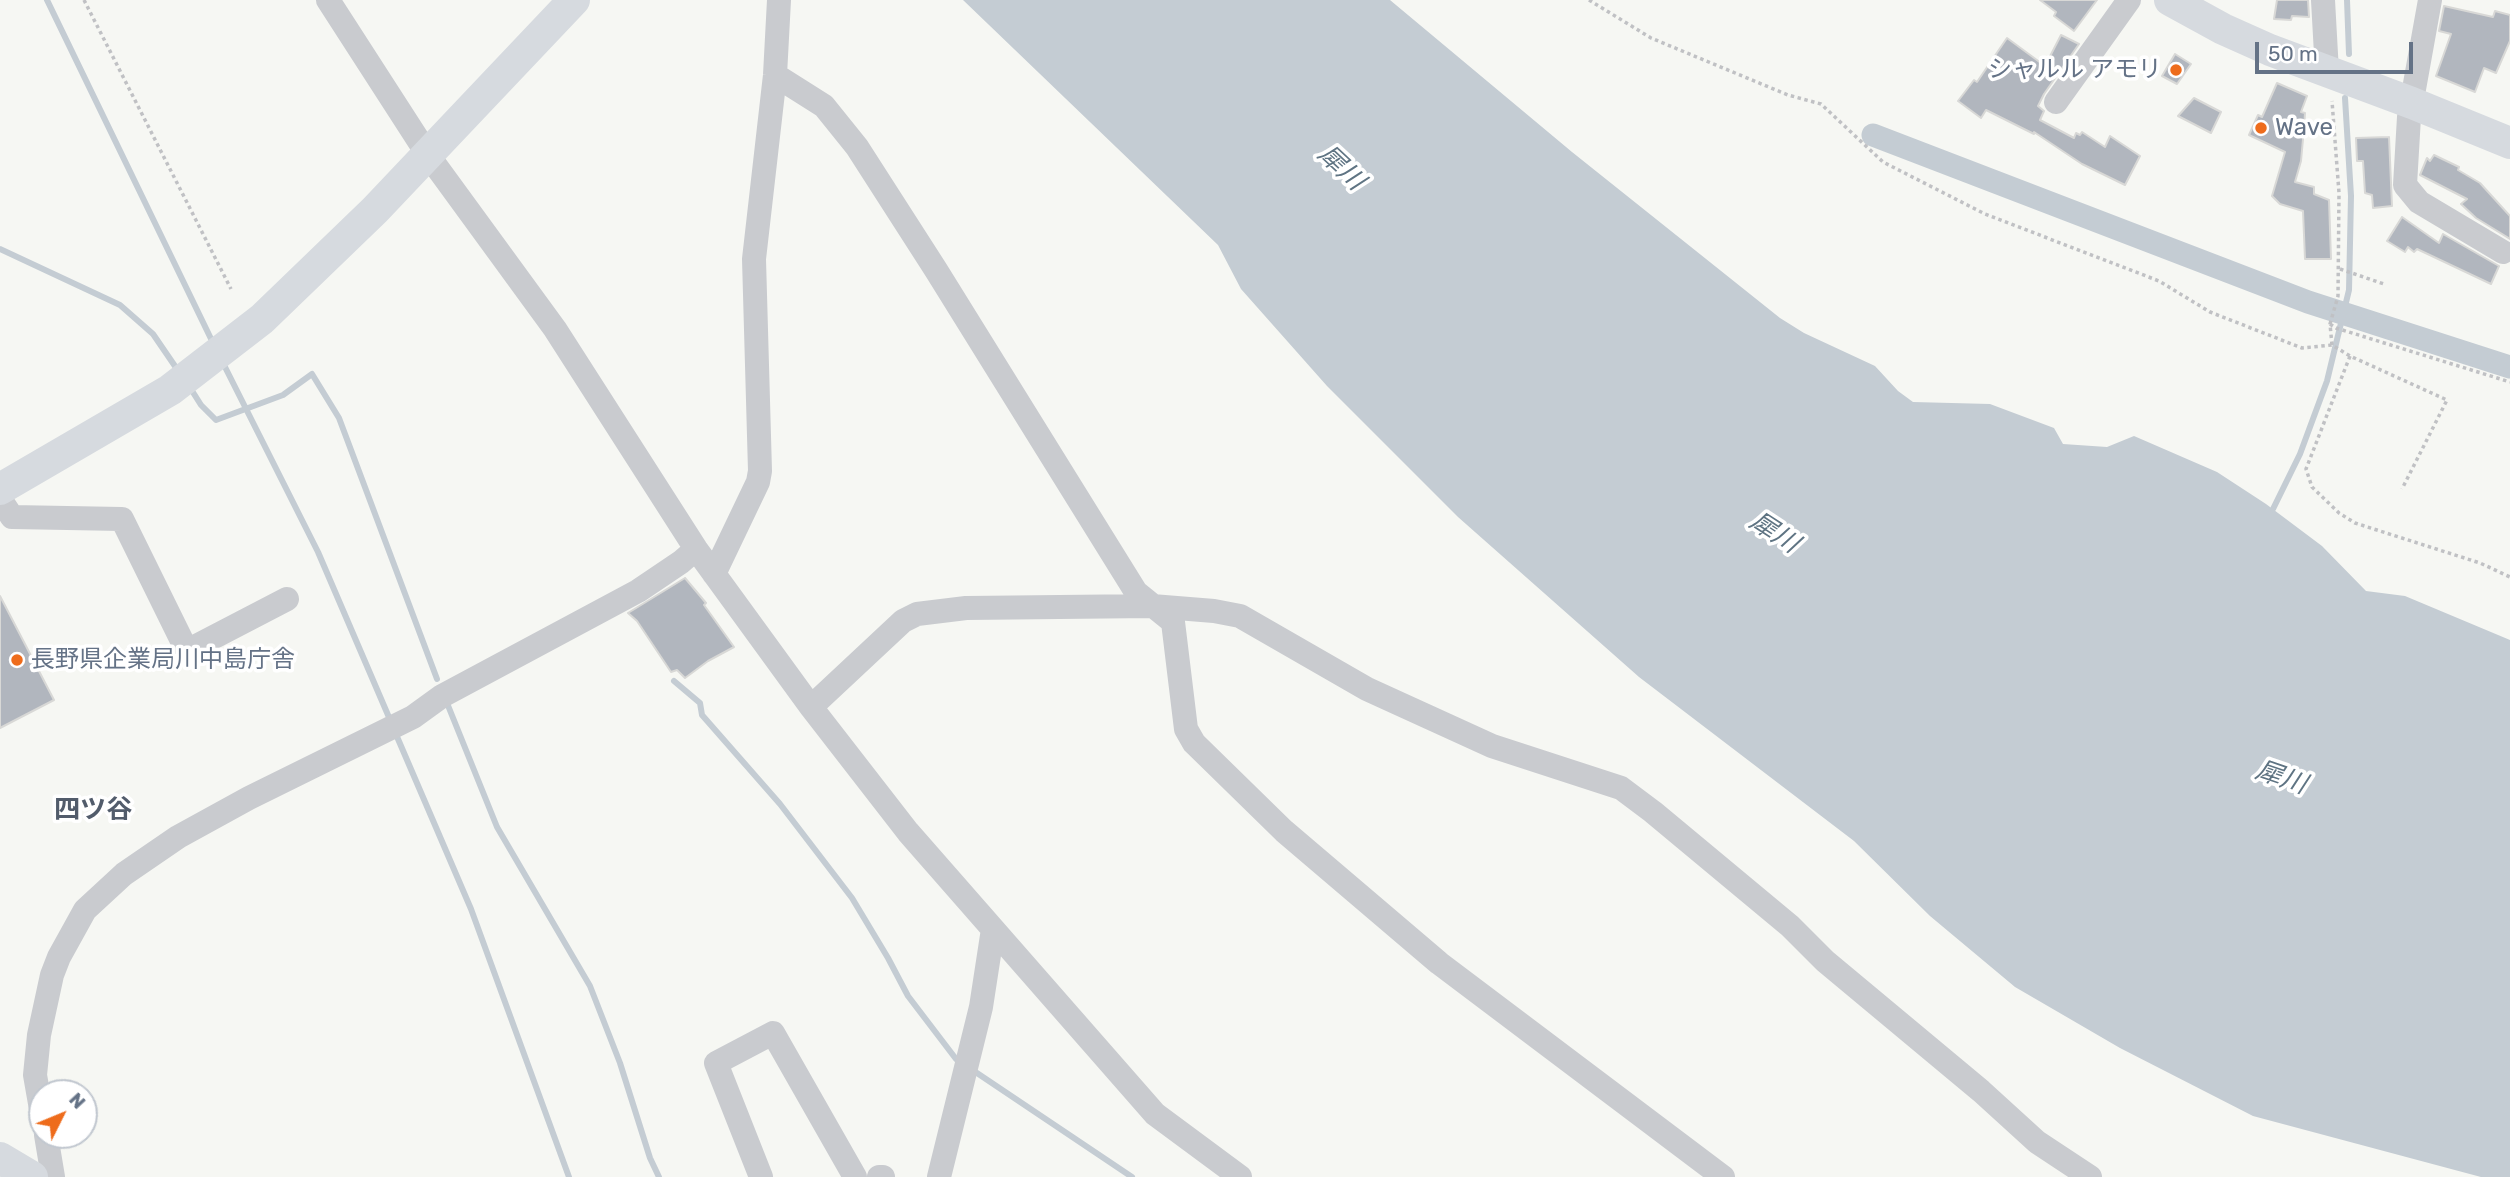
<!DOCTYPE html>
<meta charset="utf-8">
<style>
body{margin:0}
#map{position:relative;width:2510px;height:1177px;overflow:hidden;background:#f6f7f3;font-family:Rubik,sans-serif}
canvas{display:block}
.north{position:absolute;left:28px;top:1079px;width:70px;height:70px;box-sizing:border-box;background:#fff;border:2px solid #c1c7cf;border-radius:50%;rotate:47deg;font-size:19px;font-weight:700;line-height:28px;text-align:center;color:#647286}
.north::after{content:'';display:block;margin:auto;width:24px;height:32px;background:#ee6c1c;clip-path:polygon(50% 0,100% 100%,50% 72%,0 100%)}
.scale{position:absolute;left:2255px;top:42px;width:158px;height:32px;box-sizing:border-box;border:4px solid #647286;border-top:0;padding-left:9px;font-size:21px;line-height:24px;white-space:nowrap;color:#647286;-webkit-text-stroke:5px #fff;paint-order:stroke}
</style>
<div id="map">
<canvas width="2510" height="1177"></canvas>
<div class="north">N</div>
<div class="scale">50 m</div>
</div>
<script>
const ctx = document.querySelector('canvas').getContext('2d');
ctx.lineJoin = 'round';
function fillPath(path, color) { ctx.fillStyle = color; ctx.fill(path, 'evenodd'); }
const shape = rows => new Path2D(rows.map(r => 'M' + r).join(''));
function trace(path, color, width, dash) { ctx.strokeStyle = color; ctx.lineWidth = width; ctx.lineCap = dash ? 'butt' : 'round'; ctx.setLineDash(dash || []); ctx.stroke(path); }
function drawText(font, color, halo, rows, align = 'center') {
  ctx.font = font + ' Rubik,"Noto Sans JP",sans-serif'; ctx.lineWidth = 7; ctx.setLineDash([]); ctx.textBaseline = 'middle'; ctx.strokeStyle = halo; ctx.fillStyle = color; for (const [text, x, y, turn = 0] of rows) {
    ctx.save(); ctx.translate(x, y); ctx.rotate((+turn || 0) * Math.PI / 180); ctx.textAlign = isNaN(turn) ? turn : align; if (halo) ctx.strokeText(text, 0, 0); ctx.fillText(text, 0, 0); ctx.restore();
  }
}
fillPath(shape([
 [963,0,1390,0,1572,152,1780,318,1804,333,1875,366,1898,391,1913,402,1990,404,2054,428,2063,444,2107,447,2134,436,2217,472,2266,504,2322,546,2366,591,2405,596,2510,640,2510,1177,2481,1177,2253,1116,2120,1048,2015,987,1930,916,1854,841,1639,677,1458,517,1327,386,1241,289,1218,245]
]), '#c4ccd3');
trace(shape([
 [47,0,214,345],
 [2347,0,2349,54],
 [0,249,120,305,153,334,179,372],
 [222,361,318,552,391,722],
 [189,386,201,405,216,420,283,395,312,374,339,418,437,679],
 [2273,509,2300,454,2327,381,2349,290,2351,196,2345,98],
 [674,681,700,703,702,715,780,804,852,898,888,958,908,996,956,1059,962,1063],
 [447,703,497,827,590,986,620,1063,650,1158,659,1177],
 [395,732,471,909,569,1177],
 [971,1069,1132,1177]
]), '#c4ccd3', 6);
trace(shape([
 [1873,135,2308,302,2510,367]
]), '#c4ccd3', 23);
const building = shape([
 [2040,0,2097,0,2074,31,2054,16,2056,12,2040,0],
 [2277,0,2308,0,2309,17,2292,16,2291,20,2274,19,2277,0],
 [2444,6,2493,17,2495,11,2510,15,2510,41,2496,73,2484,68,2475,92,2436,76,2451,34,2439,31,2444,6],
 [2061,35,2079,44,2044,94,2038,106,2044,111,2040,120,2074,138,2076,133,2080,135,2082,132,2105,147,2110,136,2140,156,2125,185,2082,164,2034,132,2034,134,1986,110,1981,118,1958,101,1974,80,1977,82,2007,38,2045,66,2061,35],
 [2175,54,2191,64,2177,84,2162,76,2175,54],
 [2277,83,2307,96,2301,112,2305,113,2304,128,2301,161,2295,182,2314,187,2314,194,2329,200,2331,259,2305,259,2303,211,2280,204,2272,196,2285,152,2249,135,2258,115,2262,117,2277,83],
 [2194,98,2221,112,2211,133,2178,116,2194,98],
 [2389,137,2392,206,2373,208,2372,195,2365,193,2363,161,2357,161,2356,138,2389,137],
 [2434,155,2459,167,2458,170,2480,183,2510,216,2510,239,2476,218,2461,204,2467,199,2420,175,2427,158,2430,161,2434,155],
 [2402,217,2439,243,2443,234,2499,266,2491,284,2417,249,2414,252,2408,247,2405,252,2387,241,2402,217],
 [685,578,706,603,704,605,734,647,708,661,685,678,677,670,671,672,637,621,628,613,685,578],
 [0,596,54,700,0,728,0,596]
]);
fillPath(building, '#b1b6be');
trace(building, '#d8d8d6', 2);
trace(shape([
 [84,0,231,289],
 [1589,0,1651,38,1788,95,1821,104,1883,162,1985,214,2159,281,2210,312,2302,348,2332,345,2350,356,2447,400,2402,489],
 [2340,269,2384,284],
 [2330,324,2336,328,2510,382],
 [2332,345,2330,324,2338,296,2339,193,2332,101],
 [2350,356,2306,469,2312,487,2339,513,2355,523,2480,563,2510,577]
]), '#c0c1c4', 3.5, [3.5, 3.5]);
trace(shape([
 [328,0,428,155,555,329,696,549,811,707,908,832,1155,1114,1240,1177],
 [2323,0,2327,72],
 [2430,0,2409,117,2405,185,2419,202,2503,252],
 [775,75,824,106,857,147,936,270,1136,592,1173,622,1186,729,1194,743,1284,831,1439,963,1723,1177],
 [2056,102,2129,0],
 [0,499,12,517,122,519,187,651,287,599],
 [714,574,758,482,760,471,754,259,775,75,779,0],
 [811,707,903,621,917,614,966,608,1152,606,1214,611,1240,616,1367,689,1492,746,1621,788,1653,812,1790,926,1825,961,1981,1091,2037,1142,2090,1177],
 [42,1115,35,1075,39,1035,52,975,59,957,85,910,124,874,178,837,249,798,413,717,442,696,638,591,681,562,696,549],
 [46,1135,53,1177],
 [761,1177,716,1063,773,1033,855,1177],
 [879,1177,883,1177],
 [939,1177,981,1007,993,929]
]), '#c9cbcf', 24);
trace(shape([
 [2170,0,2223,29,2270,50,2412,103,2510,143],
 [0,489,170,390,262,319,375,210,574,0],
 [0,1158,32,1177]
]), '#d6dadf', 32);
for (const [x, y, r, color] of [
 [2176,70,7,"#ee6c1c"],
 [2261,128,7,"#ee6c1c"],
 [17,660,7,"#ee6c1c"]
]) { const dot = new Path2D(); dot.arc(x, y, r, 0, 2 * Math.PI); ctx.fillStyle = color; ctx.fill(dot); trace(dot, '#fff', 2.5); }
drawText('24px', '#647286', '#fff', [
 ["シャルル アモリ",2162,70,"right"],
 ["Wave",2275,128],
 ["長野県企業局川中島庁舎",31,660]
], 'left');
drawText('italic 26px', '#5f7483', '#fff', [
 ["犀川",1341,168,43],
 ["犀川",1774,533,33],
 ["犀川",2281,778,19]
]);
drawText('bold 26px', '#525c6b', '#fff', [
 ["四ツ谷",93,810]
]);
</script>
